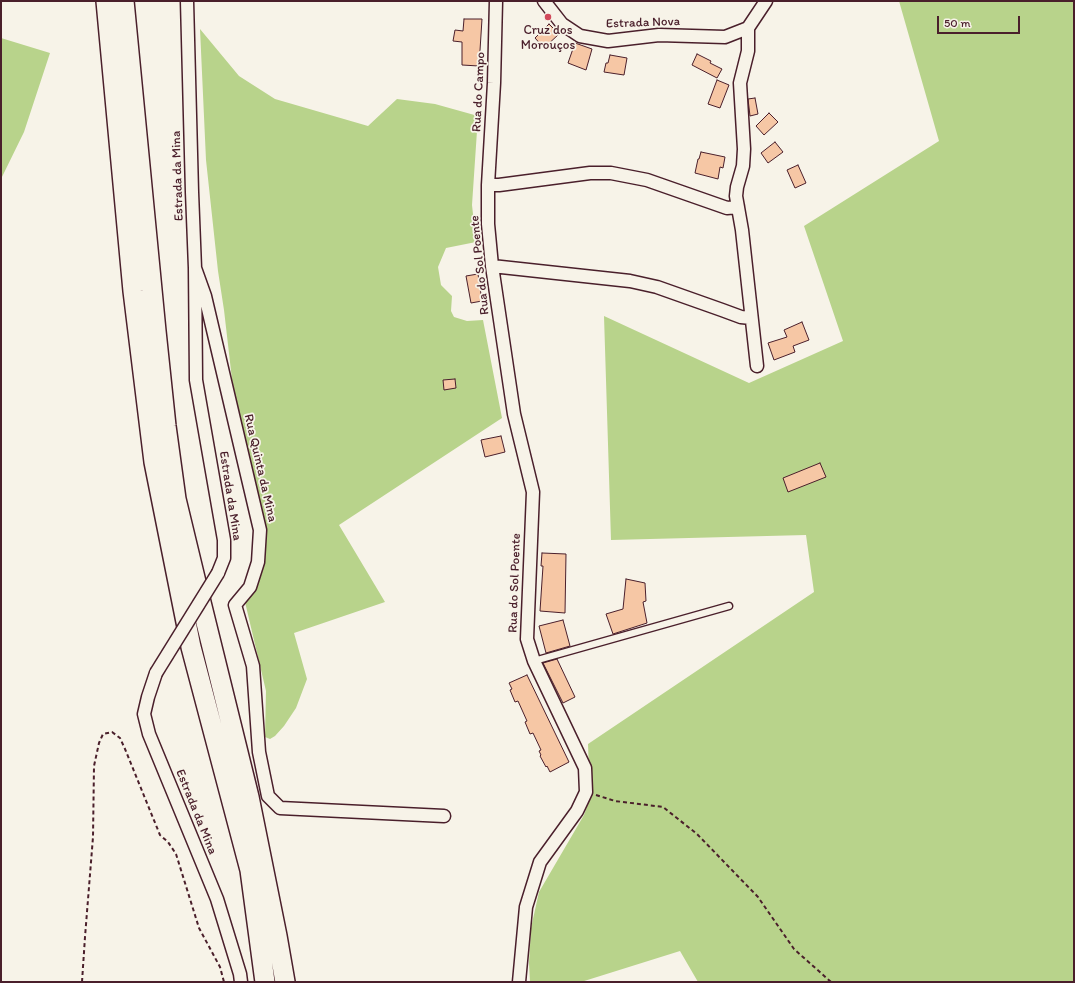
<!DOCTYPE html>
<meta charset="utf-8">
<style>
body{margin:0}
#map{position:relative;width:1075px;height:983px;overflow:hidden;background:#f7f3e8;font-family:Itim,sans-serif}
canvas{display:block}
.frame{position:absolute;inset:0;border:2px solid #4a1f2b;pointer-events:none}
.scale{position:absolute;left:937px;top:16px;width:83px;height:18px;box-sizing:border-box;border:2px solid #4a1f2b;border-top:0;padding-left:5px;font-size:12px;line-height:14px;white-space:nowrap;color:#4a1f2b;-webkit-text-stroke:3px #f7f3e8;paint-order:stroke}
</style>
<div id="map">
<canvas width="1075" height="983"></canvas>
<div class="frame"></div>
<div class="scale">50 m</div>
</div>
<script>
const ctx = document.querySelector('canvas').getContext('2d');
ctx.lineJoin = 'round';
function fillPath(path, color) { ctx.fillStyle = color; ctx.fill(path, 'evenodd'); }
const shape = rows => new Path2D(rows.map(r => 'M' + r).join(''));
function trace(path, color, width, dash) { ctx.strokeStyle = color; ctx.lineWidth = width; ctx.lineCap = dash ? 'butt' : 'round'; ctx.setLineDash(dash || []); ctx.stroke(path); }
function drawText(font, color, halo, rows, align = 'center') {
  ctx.font = font + ' Itim,sans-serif'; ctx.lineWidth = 3.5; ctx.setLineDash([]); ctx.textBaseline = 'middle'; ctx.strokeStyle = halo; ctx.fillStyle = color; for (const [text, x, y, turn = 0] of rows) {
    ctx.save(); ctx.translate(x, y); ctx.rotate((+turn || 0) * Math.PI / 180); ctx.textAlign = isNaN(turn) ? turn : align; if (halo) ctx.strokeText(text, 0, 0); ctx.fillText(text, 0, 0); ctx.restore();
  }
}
fillPath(shape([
 [899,1,1074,1,1074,982,698,982,680,951,581,982,530,982,529,963,531,928,539,892,584,815,590,798,588,744,814,592,806,535,611,540,604,316,749,383,843,341,804,226,939,141],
 [200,29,239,76,275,99,368,126,397,99,435,104,478,116,472,205,476,242,446,248,438,267,441,285,452,296,451,311,454,317,467,321,483,320,502,418,339,525,385,602,294,633,307,679,296,708,284,726,275,736,270,739,265,737,266,691,245,602,263,564,236,414,224,310,218,271,206,160],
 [1,38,50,53,24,132,1,179]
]), '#b8d38b');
const building = shape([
 [464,19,482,19,479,66,462,65,462,42,453,41,455,30,463,31,464,19],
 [549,24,559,34,544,48,535,38,549,24],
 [575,43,592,49,586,70,568,63,575,43],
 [697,54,711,61,710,63,722,69,717,78,692,65,697,54],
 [610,55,627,58,624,75,604,72,606,63,608,63,610,55],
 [717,80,729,85,720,108,708,104,717,80],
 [755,98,758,114,750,116,748,99,755,98],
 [769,113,778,122,764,135,756,126,769,113],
 [775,142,783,152,768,163,761,153,775,142],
 [701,152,725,157,723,168,720,167,718,179,695,173,698,159,699,159,701,152],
 [798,165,806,183,795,188,787,170,798,165],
 [478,274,482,301,471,303,466,276,478,274],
 [802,322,809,340,793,346,795,352,774,360,768,343,787,337,784,330,802,322],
 [455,379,456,388,444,390,443,380,455,379],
 [501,436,505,452,485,457,481,440,501,436],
 [820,463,826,477,788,492,783,478,820,463],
 [542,553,566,554,565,613,540,611,543,566,541,566,542,553],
 [626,579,645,583,646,601,643,602,647,623,613,634,606,614,623,609,626,579],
 [563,620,570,646,546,653,539,626,563,620],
 [557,659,575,697,563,703,543,663,557,659],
 [527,675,569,762,550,772,547,766,546,767,540,756,541,755,539,751,541,750,533,733,530,734,525,722,527,721,518,701,515,702,510,690,512,689,509,683,527,675]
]);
fillPath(building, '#f6c7a5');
trace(building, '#4a1f2b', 1);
const service = shape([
 [534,661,729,606]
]);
const minor = shape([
 [187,1,192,192,195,268,196,380,224,540,224,558,218,573],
 [496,1,494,83,488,185,488,224,492,266,514,414,533,492,527,639,534,661,585,768,586,792,577,811,540,862,526,907,519,982],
 [544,1,562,24,580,36,608,41,659,35,725,37,748,28,766,1],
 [748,28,748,51,740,83,744,149,743,166,737,187,736,196,742,230,757,366],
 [488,185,499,185,590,173,611,173,647,180,727,208,738,207],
 [492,266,630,281,657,287,722,310,741,317,751,318],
 [195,268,205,296,260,530,258,562,250,587,235,605,253,666,259,752,268,796,280,808,444,816],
 [156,673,148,697,144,714,149,734,217,899,240,974,241,982]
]);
const trunk = shape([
 [106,1,133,291,154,462,191,647,250,870,265,982],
 [124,1,156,331,166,426,176,499,196,582,249,797,277,936,285,982]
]);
trace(service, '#4a1f2b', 9);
trace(minor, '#4a1f2b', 15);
trace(trunk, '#4a1f2b', 22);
trace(shape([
 [596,795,615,801,663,807,697,834,758,897,794,949,831,982],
 [82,982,85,937,93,837,94,766,99,743,103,734,112,732,120,738,125,749,160,835,168,842,176,854,199,928,220,967,224,982]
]), '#4a1f2b', 2, [4, 3]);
trace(service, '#f7f3e8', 6);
trace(minor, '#f7f3e8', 12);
trace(trunk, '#f7f3e8', 19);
const minorBridge = shape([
 [156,673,218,573]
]);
trace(minorBridge, '#4a1f2b', 15, []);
trace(minorBridge, '#f7f3e8', 12);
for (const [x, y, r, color] of [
 [548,17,4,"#d1495b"]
]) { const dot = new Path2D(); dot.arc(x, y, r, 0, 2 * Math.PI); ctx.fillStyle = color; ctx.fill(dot); trace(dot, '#f7f3e8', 1.5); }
drawText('13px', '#4a1f2b', '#f7f3e8', [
 ["Estrada Nova",643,23,-2],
 ["Rua do Campo",479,92,-87],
 ["Estrada da Mina",178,176,-92],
 ["Rua do Sol Poente",480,265,-96],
 ["Rua Quinta da Mina",260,468,77],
 ["Estrada da Mina",230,496,81],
 ["Rua do Sol Poente",515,583,-88],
 ["Estrada da Mina",196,812,68]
]);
drawText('13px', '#4a1f2b', '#f7f3e8', [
 ["Cruz dos",548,31],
 ["Morouços",548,46]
]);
</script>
